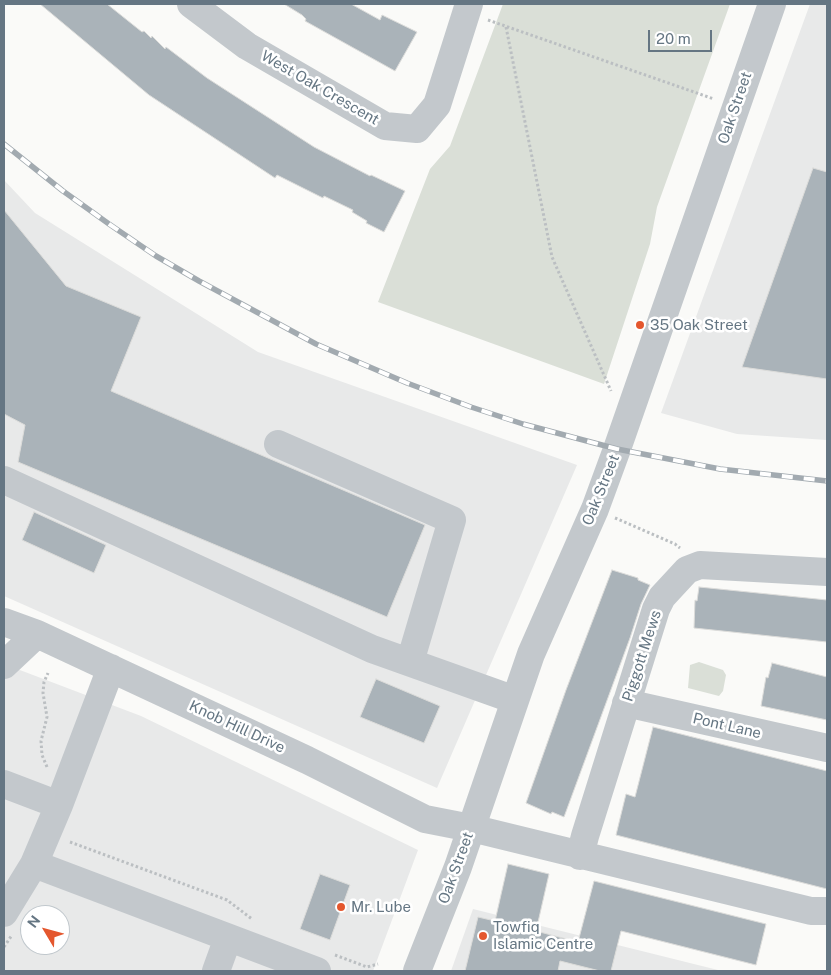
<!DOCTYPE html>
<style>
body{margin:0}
#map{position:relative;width:831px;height:975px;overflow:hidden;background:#fafaf8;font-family:"Public Sans",sans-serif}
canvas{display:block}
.frame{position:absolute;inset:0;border:5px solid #657683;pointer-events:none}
.north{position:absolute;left:20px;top:905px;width:50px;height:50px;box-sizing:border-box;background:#fff;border:1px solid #c1c8cd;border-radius:50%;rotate:307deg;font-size:14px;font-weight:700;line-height:20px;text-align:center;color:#657683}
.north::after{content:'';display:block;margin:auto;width:18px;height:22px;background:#e4572e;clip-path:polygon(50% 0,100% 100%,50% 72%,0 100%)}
.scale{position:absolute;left:648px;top:30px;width:64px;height:22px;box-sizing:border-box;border:2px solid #657683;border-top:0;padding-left:6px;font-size:15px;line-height:18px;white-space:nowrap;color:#657683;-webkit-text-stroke:4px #fff;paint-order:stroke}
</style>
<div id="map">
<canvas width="831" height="975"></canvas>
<div class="frame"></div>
<div class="north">N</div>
<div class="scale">20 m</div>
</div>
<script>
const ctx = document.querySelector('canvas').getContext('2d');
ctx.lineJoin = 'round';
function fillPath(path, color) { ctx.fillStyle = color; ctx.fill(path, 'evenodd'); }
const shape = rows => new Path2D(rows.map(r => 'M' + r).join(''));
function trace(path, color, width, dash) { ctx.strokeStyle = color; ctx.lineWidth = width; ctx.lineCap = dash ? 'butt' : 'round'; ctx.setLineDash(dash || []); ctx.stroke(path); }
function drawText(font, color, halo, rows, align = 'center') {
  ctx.font = font + ' "Public Sans",sans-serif'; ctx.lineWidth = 5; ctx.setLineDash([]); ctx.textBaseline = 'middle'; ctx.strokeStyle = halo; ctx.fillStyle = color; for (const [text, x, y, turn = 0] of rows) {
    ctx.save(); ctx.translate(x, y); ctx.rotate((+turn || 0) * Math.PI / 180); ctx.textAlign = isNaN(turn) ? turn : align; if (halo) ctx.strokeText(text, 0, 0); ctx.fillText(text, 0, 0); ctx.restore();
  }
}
fillPath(shape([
 [810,4,827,4,827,440,737,434,661,413],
 [4,180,35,213,258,352,577,465,437,788,4,596],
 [4,664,141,716,418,850,373,971,4,971],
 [30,915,60,915,60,945,30,945],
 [473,909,722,971,451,971]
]), '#e8e9e9');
fillPath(shape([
 [503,4,730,4,657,207,650,244,604,384,378,302,430,169,450,146],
 [699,662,723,670,726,675,723,691,719,696,688,688,690,665]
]), '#dadfd7');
const building = shape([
 [40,4,107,4,142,32,144,31,151,38,152,36,165,49,166,47,207,78,314,147,370,176,371,175,405,191,384,232,366,223,367,221,352,212,353,210,324,196,323,198,277,175,275,178,149,95,40,4],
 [284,4,351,4,380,20,382,15,417,32,395,71,305,21,306,19,302,15,284,4],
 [813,168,827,172,827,379,742,367,813,168],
 [4,210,66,286,141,317,111,391,425,525,387,617,18,462,25,425,4,414,4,210],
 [34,512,106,545,94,573,22,540,34,512],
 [612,570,638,578,638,580,650,585,641,604,630,638,564,817,552,812,551,814,526,803,566,690,612,570],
 [699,587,827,600,827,642,694,628,695,600,697,601,699,587],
 [772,663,827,677,827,720,761,706,766,677,768,678,772,663],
 [376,679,440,706,424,743,360,717,376,679],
 [653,727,827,771,827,889,616,835,626,794,635,797,653,727],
 [508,864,549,874,536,931,578,942,594,881,766,924,756,965,621,931,611,971,600,971,560,961,558,971,465,971,478,917,495,921,508,864],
 [320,874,350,885,330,940,300,929,320,874]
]);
fillPath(building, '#aab3b9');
trace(building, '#dcdcda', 1);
trace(shape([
 [488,20,714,99],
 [506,27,552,257,611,391],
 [615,518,675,544,680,548],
 [47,767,42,755,41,741,47,717,43,693,44,682,48,673],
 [70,842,227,900,252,919],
 [4,947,12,935],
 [335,955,367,967,378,964]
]), '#bbbfc2', 3, [2.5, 2.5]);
trace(shape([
 [191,4,247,46,385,126,417,129,437,105,469,4],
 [278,444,452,520,410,662],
 [4,480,372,649,515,700],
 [4,622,37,634,307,760,425,819,471,828,811,911,827,911],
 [4,665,37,634],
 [626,703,827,748],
 [4,784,59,805],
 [580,856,585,836,656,609,662,597,687,570,700,565,827,572],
 [34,864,317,971],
 [4,913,34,864,59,805,111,668],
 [216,971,228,938],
 [417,971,458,867,531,654,595,509,617,449,772,4]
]), '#c3c8cc', 28);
const rail = shape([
 [4,144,63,191,109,224,156,256,199,281,316,344,407,383,471,407,523,424,617,449,720,469,827,481]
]);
trace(rail, '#a2aab0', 5.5);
trace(rail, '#fff', 4, [11]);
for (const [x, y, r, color] of [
 [640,325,5,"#e4572e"],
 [341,907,5,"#e4572e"],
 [483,936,5,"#e4572e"]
]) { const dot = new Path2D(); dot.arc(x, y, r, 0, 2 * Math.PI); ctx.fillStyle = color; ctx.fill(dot); trace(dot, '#fff', 2); }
drawText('15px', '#657683', '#fff', [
 ["West Oak Crescent",320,88,30],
 ["Oak Street",735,108,-71],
 ["Oak Street",601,490,-68],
 ["Piggott Mews",642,656,-72],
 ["Pont Lane",727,726,13],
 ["Knob Hill Drive",237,727,25],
 ["Oak Street",456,868,-70]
]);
drawText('15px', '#657683', '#fff', [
 ["35 Oak Street",650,325],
 ["Mr. Lube",351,907],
 ["Towfiq",493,927],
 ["Islamic Centre",493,944]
], 'left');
</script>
